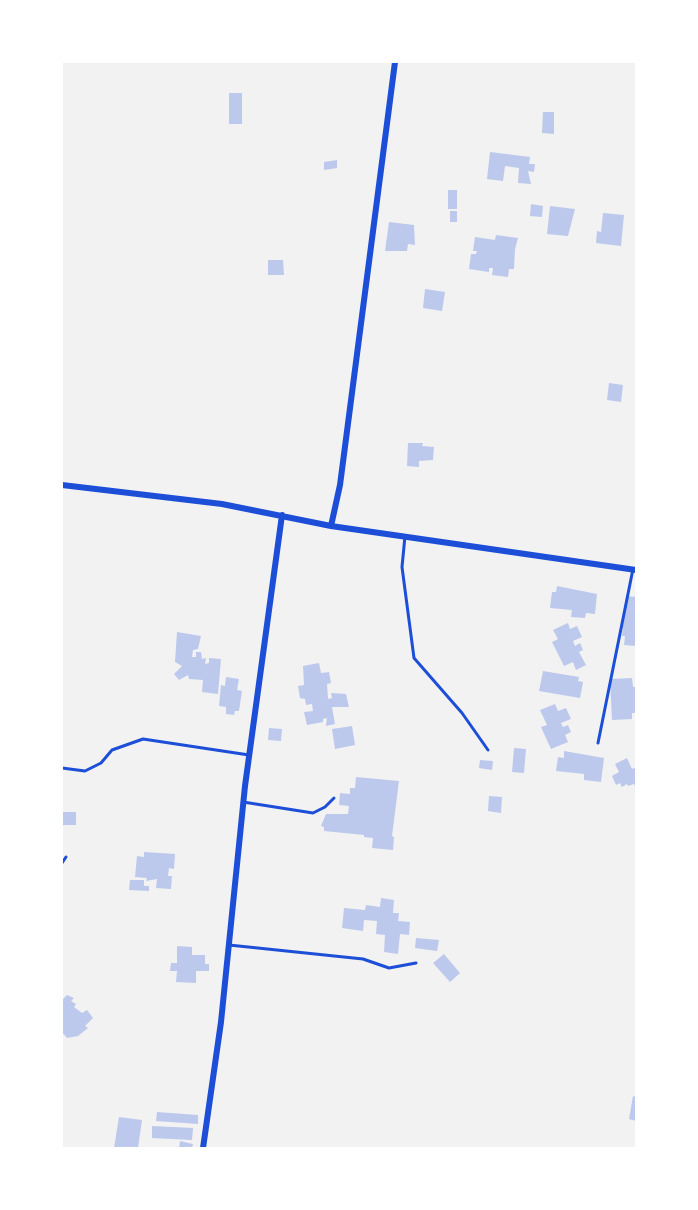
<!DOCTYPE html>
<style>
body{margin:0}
#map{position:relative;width:698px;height:1210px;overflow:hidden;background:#f2f2f2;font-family:Inter,sans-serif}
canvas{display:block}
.frame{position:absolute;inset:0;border:63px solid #fff;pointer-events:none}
</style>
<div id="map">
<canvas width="698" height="1210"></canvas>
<div class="frame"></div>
</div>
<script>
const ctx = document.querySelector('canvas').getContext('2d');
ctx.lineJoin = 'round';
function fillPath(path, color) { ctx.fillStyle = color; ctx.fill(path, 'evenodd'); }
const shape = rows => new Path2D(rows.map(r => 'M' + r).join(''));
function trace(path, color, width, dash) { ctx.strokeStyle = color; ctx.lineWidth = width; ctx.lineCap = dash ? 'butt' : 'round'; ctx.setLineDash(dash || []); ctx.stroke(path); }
fillPath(shape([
 [229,93,242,93,242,124,229,124],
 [543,112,554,112,554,134,542,133],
 [490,152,530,157,529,164,535,164,534,172,528,171,531,184,518,183,519,168,505,166,503,181,487,179],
 [337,160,337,168,324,170,324,162],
 [448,190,457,190,457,209,448,209],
 [531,204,543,206,542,217,530,216],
 [550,206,575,209,568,236,547,234],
 [450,211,457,211,457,222,450,222],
 [603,213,624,215,621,246,596,243,597,231,601,232],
 [389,222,414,225,415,245,408,244,407,251,385,251],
 [496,235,518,238,515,249,514,269,509,269,508,277,492,275,493,268,489,268,489,272,469,269,471,254,476,254,477,251,473,251,475,237,495,240],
 [268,260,283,260,284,275,268,275],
 [425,289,445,292,442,311,423,308],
 [609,383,623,385,621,402,607,400],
 [408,443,423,443,422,446,434,447,433,460,419,461,419,467,407,466],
 [557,586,597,594,595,614,586,613,585,618,571,617,572,610,550,608,552,592,556,592],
 [626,596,636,597,636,646,624,645,625,636,622,636],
 [568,623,570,629,577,626,582,637,573,641,575,646,580,643,583,650,579,652,586,665,576,670,573,662,564,666,552,642,558,639,553,630],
 [177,632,201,636,198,649,193,650,192,657,196,657,196,652,201,652,202,659,206,658,205,664,209,663,209,658,221,659,218,694,202,692,203,680,189,679,188,675,179,680,174,674,182,666,175,662],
 [319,663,321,673,329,672,331,683,327,684,328,699,332,698,331,693,346,694,349,707,332,707,335,724,326,726,327,718,323,719,323,722,307,725,304,712,313,711,312,704,306,705,305,699,300,698,298,686,304,685,303,666],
 [543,671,579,677,578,681,583,682,580,698,539,691],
 [226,677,239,679,237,690,242,691,239,711,235,711,234,715,226,714,226,707,219,706,221,685,225,686],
 [632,678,633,687,636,687,636,713,632,713,632,719,612,720,610,679],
 [555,704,558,711,566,708,571,719,561,723,563,727,568,725,571,732,565,735,568,742,551,749,541,727,547,725,540,710],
 [352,726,355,745,335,749,332,729],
 [269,728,282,729,281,741,268,740],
 [514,748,526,749,524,773,512,772],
 [564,751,604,758,601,782,584,780,584,774,556,771,558,757,564,758],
 [627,758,632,769,636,767,636,789,634,784,628,786,627,784,622,787,620,783,616,785,612,776,619,772,615,764],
 [480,760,493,761,492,770,479,768],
 [356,777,399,781,392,836,394,837,393,850,372,848,373,838,364,837,364,835,324,831,324,827,321,826,326,814,348,814,349,806,339,805,340,793,350,794,350,788,355,788],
 [489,796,502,797,501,813,488,811],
 [62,812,76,812,76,825,62,825],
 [144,852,175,854,174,869,169,868,168,876,172,876,171,889,156,888,157,879,146,881,147,878,135,877,137,856,144,857],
 [130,880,144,880,144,886,149,886,149,891,129,890],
 [381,898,394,900,393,913,399,913,398,921,410,922,409,935,400,934,398,954,384,952,385,935,376,934,377,921,364,920,363,931,342,928,344,908,365,910,366,905,380,907],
 [416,938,439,940,437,951,415,948],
 [177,946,192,947,192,955,205,955,205,964,209,964,209,971,196,971,196,983,176,982,177,971,170,971,171,963,177,963],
 [444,954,460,973,450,982,433,963],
 [67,995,74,998,71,1001,76,1004,74,1007,82,1013,87,1010,93,1018,85,1026,88,1028,78,1036,67,1038,62,1032,62,1000],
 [633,1096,636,1097,636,1121,629,1119],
 [157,1112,198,1115,198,1124,156,1121],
 [119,1117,142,1120,138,1148,114,1148],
 [152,1126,193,1128,192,1140,152,1138],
 [180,1141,193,1144,192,1148,179,1148]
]), '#bdc9ec');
trace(shape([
 [405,536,402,567,414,658,462,713,488,750],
 [598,743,633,569],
 [62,768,85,771,101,763,112,750,143,739,249,755],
 [243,802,313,813,325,807,334,798],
 [62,863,66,857],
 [229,945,363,959,389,968,416,963]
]), '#1d4ed8', 3);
trace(shape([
 [62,485,222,504,331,526,636,570],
 [331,526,340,485,395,62],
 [203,1148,221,1022,245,786,282,515]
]), '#1d4ed8', 6);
</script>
